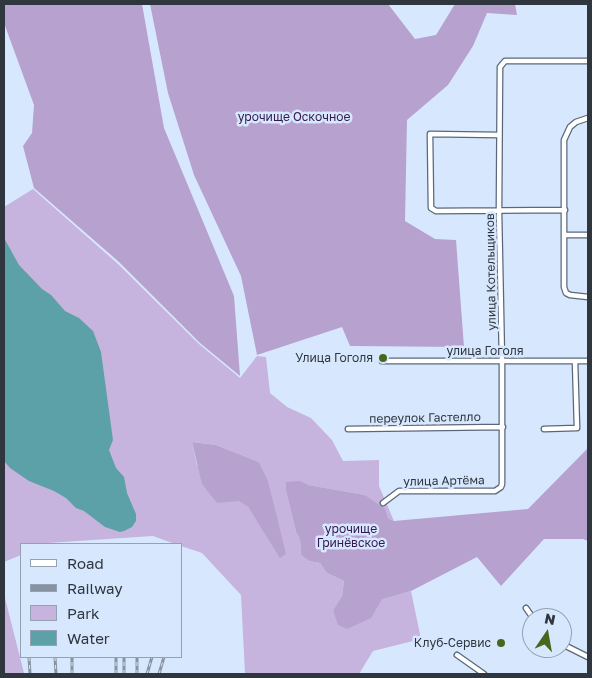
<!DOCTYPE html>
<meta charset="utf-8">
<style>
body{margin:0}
#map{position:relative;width:592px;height:678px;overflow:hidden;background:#d7e8fe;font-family:"Golos Text",sans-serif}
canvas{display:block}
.frame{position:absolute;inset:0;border:5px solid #2f363e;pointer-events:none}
.legend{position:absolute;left:20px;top:543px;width:162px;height:115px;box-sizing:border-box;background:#d7e8fe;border:1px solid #94a1b1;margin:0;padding:6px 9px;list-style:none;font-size:15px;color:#2f363e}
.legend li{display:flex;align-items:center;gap:10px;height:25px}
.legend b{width:25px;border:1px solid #94a1b1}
.north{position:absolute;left:522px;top:608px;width:50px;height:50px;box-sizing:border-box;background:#d7e8fe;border:1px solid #94a1b1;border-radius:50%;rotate:12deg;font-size:14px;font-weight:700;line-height:20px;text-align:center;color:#2f363e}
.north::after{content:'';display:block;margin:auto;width:18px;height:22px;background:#49671c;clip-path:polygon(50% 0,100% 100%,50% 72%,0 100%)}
</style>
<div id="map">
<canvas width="592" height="678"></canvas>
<div class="frame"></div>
<ul class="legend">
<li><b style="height:6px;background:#fff"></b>Road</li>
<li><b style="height:6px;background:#8793a2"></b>Railway</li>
<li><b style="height:14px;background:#c7b4de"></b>Park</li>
<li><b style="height:14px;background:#5ca0a8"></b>Water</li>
</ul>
<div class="north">N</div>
</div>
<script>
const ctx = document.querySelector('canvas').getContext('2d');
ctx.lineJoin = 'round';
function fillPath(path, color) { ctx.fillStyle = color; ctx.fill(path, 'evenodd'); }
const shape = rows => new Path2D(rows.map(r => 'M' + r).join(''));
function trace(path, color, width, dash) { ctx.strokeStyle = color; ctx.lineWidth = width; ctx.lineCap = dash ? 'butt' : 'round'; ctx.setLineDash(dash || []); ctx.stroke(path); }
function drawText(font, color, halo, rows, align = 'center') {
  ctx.font = font + ' "Golos Text",sans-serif'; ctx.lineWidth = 5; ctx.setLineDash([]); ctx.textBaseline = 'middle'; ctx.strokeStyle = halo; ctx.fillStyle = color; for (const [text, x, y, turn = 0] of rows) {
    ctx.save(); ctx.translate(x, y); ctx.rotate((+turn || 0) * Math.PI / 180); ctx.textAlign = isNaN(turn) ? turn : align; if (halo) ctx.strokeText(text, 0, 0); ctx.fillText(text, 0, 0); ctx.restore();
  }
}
fillPath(shape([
 [33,189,118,264,199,344,240,378,257,356,266,357,270,393,287,407,311,418,332,440,343,461,379,460,379,486,394,521,388,518,365,495,307,485,300,482,286,491,296,532,300,539,301,555,309,561,320,563,327,573,344,581,342,596,333,610,411,591,421,639,373,651,359,674,245,674,241,595,202,553,181,546,181,544,175,544,153,536,48,543,44,544,21,544,21,555,4,562,4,207],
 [192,442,216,445,259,462,268,480,285,554,257,521,248,507,197,465],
 [4,594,24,673,25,674,4,674]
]), '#c7b4de');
fillPath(shape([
 [4,4,142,4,164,128,234,296,240,376,200,343,119,262,34,188,23,146,32,133,34,105,4,23],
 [150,4,388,4,415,39,436,35,455,4,515,4,517,15,487,13,473,46,448,85,407,120,405,221,435,239,456,240,464,347,350,346,342,327,257,355,241,276,194,175,168,93],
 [192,442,216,445,259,462,268,480,286,554,280,558,248,507,239,501,217,503,202,484],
 [588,448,588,541,583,539,544,539,501,586,477,557,411,591,382,599,371,618,347,629,338,625,333,610,342,596,344,581,327,573,320,563,309,561,301,555,300,539,296,532,286,491,286,482,300,481,308,485,365,495,385,509,388,518,394,521,528,509]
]), '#b6a1cf');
fillPath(shape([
 [4,238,19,265,42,289,51,295,65,311,79,318,93,331,101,352,113,440,109,450,116,468,124,477,127,493,136,514,136,521,132,527,124,531,120,532,105,527,84,511,76,508,66,498,54,491,29,481,10,468,4,461]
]), '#5ca0a8');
const minor = shape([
 [588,118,576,122,570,127,564,140,564,287,566,293,570,295,588,297],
 [499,135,430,134,431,208,436,211,565,210],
 [565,235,588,235],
 [382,361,588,361],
 [348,429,503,427],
 [544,429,577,428,575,361],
 [383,503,399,491,495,491,501,487,502,484,502,361,499,211,500,67,505,61,588,61],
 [526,608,533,618],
 [562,644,588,657],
 [457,655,484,674]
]);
trace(minor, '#5a687b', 7);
trace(minor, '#fff', 4.5);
const rail = shape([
 [29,657,30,674],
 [55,657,56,674],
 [72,674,72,657],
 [116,674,116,657],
 [124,674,124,657],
 [137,674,137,657],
 [147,674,152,657],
 [159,674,164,657]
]);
trace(rail, '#8793a2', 3);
trace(rail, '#d7e8fe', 1, [4]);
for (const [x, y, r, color] of [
 [383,358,5,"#49671c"],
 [501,643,5,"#49671c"]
]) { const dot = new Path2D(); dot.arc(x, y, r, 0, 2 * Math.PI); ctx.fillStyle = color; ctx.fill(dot); trace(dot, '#d7e8fe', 2); }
drawText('12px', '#361850', '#d7e8fe', [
 ["урочище Оскочное",294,117],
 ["урочище",351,529],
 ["Гринёвское",351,543]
]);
drawText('12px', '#2f363e', '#d7e8fe', [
 ["улица Котельщиков",491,272,-91],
 ["улица Гоголя",485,351],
 ["переулок Гастелло",425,418,-1],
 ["улица Артёма",444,481,-1]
]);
drawText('12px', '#2f363e', '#d7e8fe', [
 ["Улица Гоголя",373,358],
 ["Клуб-Сервис",491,643]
], 'right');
</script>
